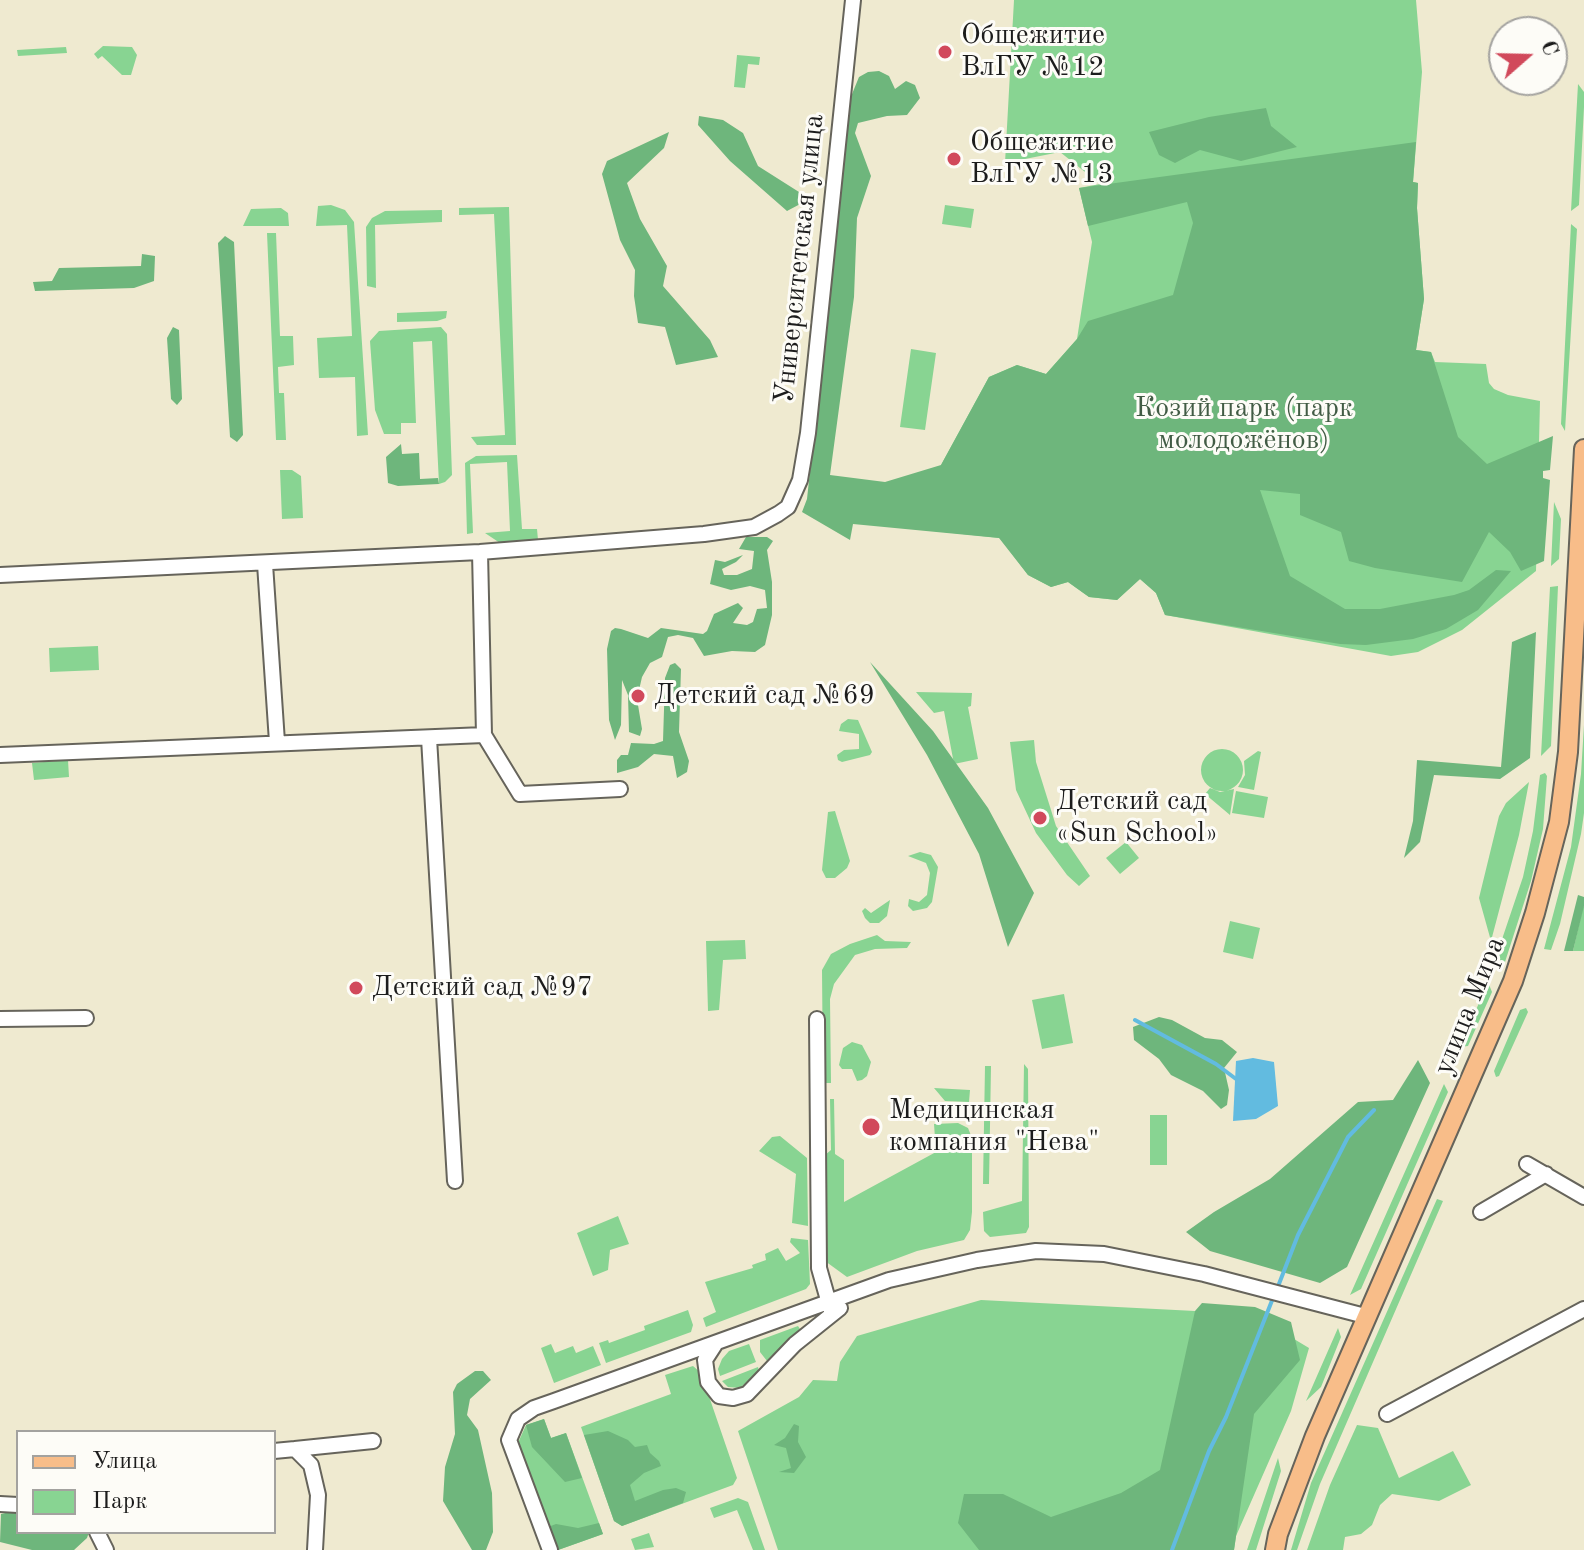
<!DOCTYPE html>
<meta charset="utf-8">
<style>
body{margin:0}
#map{position:relative;width:1584px;height:1550px;overflow:hidden;background:#efead0;font-family:"Old Standard TT",serif}
canvas{display:block}
.legend{position:absolute;left:16px;top:1430px;width:260px;height:104px;box-sizing:border-box;background:#fdfcf7;border:2px solid #a3a29f;margin:0;padding:10px 14px;list-style:none;font-size:24px;color:#1c1c1c}
.legend li{display:flex;align-items:center;gap:16px;height:40px}
.legend b{width:40px;border:2px solid #a3a29f}
.north{position:absolute;left:1488px;top:16px;width:80px;height:80px;box-sizing:border-box;background:#fdfcf7;border:2px solid #a3a29f;border-radius:50%;rotate:70deg;font-size:22px;font-weight:700;line-height:32px;text-align:center;color:#1c1c1c}
.north::after{content:'';display:block;margin:auto;width:28px;height:36px;background:#d1495b;clip-path:polygon(50% 0,100% 100%,50% 72%,0 100%)}
</style>
<div id="map">
<canvas width="1584" height="1550"></canvas>
<ul class="legend">
<li><b style="height:10px;background:#f8bd89"></b>Улица</li>
<li><b style="height:22px;background:#88d492"></b>Парк</li>
</ul>
<div class="north">С</div>
</div>
<script>
const ctx = document.querySelector('canvas').getContext('2d');
ctx.lineJoin = 'round';
function fillPath(path, color) { ctx.fillStyle = color; ctx.fill(path, 'evenodd'); }
const shape = rows => new Path2D(rows.map(r => 'M' + r).join(''));
function trace(path, color, width, dash) { ctx.strokeStyle = color; ctx.lineWidth = width; ctx.lineCap = dash ? 'butt' : 'round'; ctx.setLineDash(dash || []); ctx.stroke(path); }
function drawText(font, color, halo, rows, align = 'center') {
  ctx.font = font + ' "Old Standard TT",serif'; ctx.lineWidth = 6; ctx.setLineDash([]); ctx.textBaseline = 'middle'; ctx.strokeStyle = halo; ctx.fillStyle = color; for (const [text, x, y, turn = 0] of rows) {
    ctx.save(); ctx.translate(x, y); ctx.rotate((+turn || 0) * Math.PI / 180); ctx.textAlign = isNaN(turn) ? turn : align; if (halo) ctx.strokeText(text, 0, 0); ctx.fillText(text, 0, 0); ctx.restore();
  }
}
fillPath(shape([
 [1014,0,1416,0,1422,72,1413,182,1418,183,1417,208,1424,299,1416,350,1431,352,1435,362,1486,364,1489,383,1494,389,1508,395,1540,401,1536,571,1462,630,1418,652,1391,656,1165,615,1156,593,1140,579,1117,600,1089,597,1068,582,1051,587,1028,575,1000,538,934,531,941,465,989,377,1017,365,1046,374,1077,339,1092,242,1079,188,1100,184,1060,152,1005,163],
 [103,46,132,47,137,55,131,75,122,75,102,56,98,59,94,54],
 [66,47,67,53,18,56,17,50],
 [737,55,760,57,759,65,748,64,745,88,734,87],
 [1578,84,1584,92,1584,107,1579,205,1571,211],
 [331,205,345,210,354,222,368,435,357,436,355,377,319,378,317,338,352,336,347,225,316,226,318,206],
 [945,205,974,209,971,228,942,224],
 [509,207,516,445,477,445,471,437,505,435,494,214,459,215,459,208],
 [281,208,288,213,289,226,243,226,251,209],
 [442,210,442,222,375,225,376,288,367,286,366,227,372,218,385,211],
 [1571,224,1577,229,1565,431,1561,424],
 [267,233,276,233,280,336,293,336,294,365,278,367,279,393,284,393,286,440,276,440],
 [447,311,446,318,437,321,397,322,397,313],
 [441,327,447,334,452,475,445,482,439,484,432,341,413,342,416,423,401,423,401,434,384,434,375,410,370,341,379,331],
 [911,349,936,353,925,430,900,427],
 [517,455,522,529,537,529,538,540,500,543,485,533,510,531,507,462,470,464,473,533,467,534,465,463,476,456],
 [280,470,292,470,301,476,303,518,282,519],
 [1554,502,1561,519,1559,559,1551,566],
 [1558,586,1551,746,1541,756,1550,587],
 [98,646,99,670,50,672,49,648],
 [916,692,972,693,971,706,968,707,978,759,954,764,944,711,934,713],
 [848,719,858,720,872,752,870,755,842,762,838,760,837,755,844,750,859,749,859,734,839,731,841,724],
 [1584,725,1584,813,1581,834,1560,924,1551,950,1544,949,1571,847,1581,774],
 [1034,740,1036,762,1056,826,1090,876,1079,886,1067,875,1036,833,1016,790,1010,742],
 '1201 770a21 21 0 1 1 42 0a21 21 0 1 1-42 0Z',
 [1258,751,1261,752,1254,790,1238,787,1245,775,1244,761],
 [68,760,69,777,34,780,32,763],
 [1545,773,1547,776,1543,829,1531,881,1505,962,1499,963,1496,957,1523,877,1533,831,1540,775],
 [1529,782,1519,835,1491,941,1479,898,1499,816,1506,803],
 [1210,788,1220,792,1234,789,1230,815,1205,794],
 [1236,791,1268,797,1264,818,1232,813],
 [835,811,850,861,847,868,835,878,826,878,822,870,828,812],
 [1126,842,1139,858,1120,874,1106,858],
 [920,852,931,855,938,867,932,902,927,908,913,911,908,906,909,899,919,902,927,895,930,873,926,863,908,856],
 [890,900,887,916,879,923,870,923,865,918,862,911,865,908,871,913],
 [1584,906,1584,951,1573,951,1583,907],
 [1230,921,1260,928,1253,959,1223,952],
 [877,935,885,941,911,942,907,948,875,949,855,955,834,984,830,999,831,1083,823,1083,822,970,831,954,850,944],
 [745,940,746,959,723,960,719,1010,708,1011,706,941],
 [1488,982,1492,992,1468,1046,1460,1047],
 [1064,994,1073,1043,1042,1049,1032,1000],
 [1526,1008,1528,1012,1499,1076,1496,1077,1494,1071,1520,1010],
 [852,1042,862,1045,871,1062,867,1076,862,1080,857,1081,852,1069,842,1069,839,1065,843,1048],
 [1024,1064,1028,1069,1029,1227,1026,1233,990,1237,984,1231,983,1212,1022,1201],
 [985,1066,991,1066,989,1184,983,1184],
 [1444,1084,1448,1092,1361,1289,1350,1295],
 [934,1088,970,1090,969,1102,945,1101],
 [830,1099,834,1099,835,1154,844,1160,844,1202,936,1152,934,1124,958,1123,968,1128,972,1138,972,1212,970,1230,964,1240,917,1251,847,1277,825,1261,825,1155,831,1150],
 [1150,1115,1167,1115,1167,1165,1150,1165],
 [780,1136,807,1158,808,1226,792,1223,796,1174,759,1151,772,1137],
 [1437,1199,1443,1201,1320,1484,1297,1550,1291,1550,1311,1483],
 [618,1216,629,1244,610,1250,608,1270,593,1276,577,1233],
 [791,1238,808,1240,810,1284,806,1289,706,1327,703,1318,716,1312,705,1282,753,1268,752,1265,766,1260,765,1254,778,1248,786,1261,800,1253,790,1242],
 [981,1300,1195,1311,1259,1318,1309,1348,1291,1411,1236,1536,1234,1550,778,1550,738,1431,799,1397,813,1380,837,1381,840,1362,857,1336],
 [688,1310,693,1325,691,1332,606,1363,599,1343,608,1340,609,1343,645,1330,644,1326],
 [798,1326,800,1329,767,1361,760,1352,760,1340],
 [1338,1328,1341,1337,1321,1387,1306,1401],
 [551,1344,555,1353,573,1346,576,1353,593,1346,601,1365,554,1383,541,1348],
 [749,1344,756,1362,720,1376,718,1369,722,1359,729,1351],
 [693,1366,701,1373,737,1478,733,1485,622,1526,614,1521,581,1427,671,1394,665,1375],
 [758,1367,759,1371,740,1388,728,1387,722,1381],
 [544,1419,551,1438,566,1433,603,1534,558,1550,517,1445,526,1425],
 [1357,1425,1378,1428,1399,1478,1453,1451,1471,1485,1439,1501,1392,1494,1380,1505,1372,1525,1361,1534,1345,1537,1343,1550,1307,1550,1330,1485],
 [1278,1458,1281,1471,1256,1550,1247,1550],
 [738,1498,748,1502,765,1550,753,1550,737,1510,714,1518,710,1508],
 [649,1533,654,1547,635,1550,631,1539]
]), '#88d492');
fillPath(shape([
 [879,71,889,76,895,89,906,81,915,85,920,98,907,115,887,116,858,123,855,133,871,176,857,218,854,297,830,475,885,482,941,465,989,377,1017,365,1046,374,1077,339,1088,321,1173,295,1193,223,1187,202,1088,226,1079,188,1416,142,1413,182,1418,183,1417,208,1424,299,1416,350,1431,352,1458,437,1487,464,1553,436,1550,470,1543,471,1543,478,1550,480,1544,561,1521,571,1510,552,1489,532,1462,582,1375,568,1349,561,1341,532,1300,515,1300,494,1260,490,1290,576,1345,609,1380,609,1454,595,1469,590,1496,570,1511,571,1478,610,1446,629,1413,639,1366,645,1340,644,1165,615,1156,593,1140,579,1117,600,1089,597,1068,582,1051,587,1028,575,999,538,853,524,850,540,802,512,807,499,850,99,859,77,868,72],
 [1266,108,1271,126,1297,147,1241,161,1200,150,1175,163,1159,155,1149,132,1209,117],
 [699,116,723,120,743,133,758,166,799,192,804,202,787,211,730,161,698,125],
 [669,132,664,148,627,183,640,219,667,266,663,286,710,340,718,357,676,365,665,327,638,323,634,296,635,270,620,240,602,174,607,161],
 [225,236,234,242,243,435,237,442,230,437,218,243],
 [142,254,155,256,154,281,134,288,35,291,33,282,52,281,59,268,141,266],
 [173,327,179,330,182,399,177,405,171,399,167,338],
 [401,444,402,454,419,453,420,479,438,478,439,484,398,486,388,483,386,457],
 [746,537,767,537,773,541,767,550,772,582,772,615,765,645,755,652,732,651,704,656,693,638,678,635,668,637,662,657,650,663,642,677,637,699,642,729,640,736,629,732,628,695,622,680,621,725,615,740,609,720,607,649,611,631,615,628,621,629,648,638,661,628,703,634,707,631,714,614,738,603,743,608,733,623,747,625,753,622,757,609,767,608,765,590,750,586,731,590,710,584,715,560,725,562,743,555,736,562,722,569,724,575,737,575,752,569,754,551,739,549],
 [1536,632,1530,758,1500,779,1434,775,1420,842,1404,858,1413,821,1417,760,1501,767,1512,642],
 [870,662,933,731,988,808,1034,893,1008,947,979,854,927,755],
 [675,663,681,669,679,732,689,761,687,772,677,778,673,756,654,754,638,767,617,773,617,760,621,755,628,755,631,743,654,744,663,741,665,678,670,665],
 [1578,895,1584,897,1584,906,1573,951,1564,951],
 [1159,1017,1172,1020,1205,1038,1222,1040,1237,1052,1224,1068,1229,1090,1227,1105,1221,1109,1203,1091,1171,1075,1159,1059,1134,1040,1133,1027],
 [1418,1060,1430,1083,1347,1267,1320,1283,1210,1251,1186,1232,1214,1212,1270,1179,1358,1102,1393,1100],
 [1202,1303,1255,1307,1291,1322,1300,1360,1254,1414,1234,1550,979,1550,958,1523,964,1494,1003,1494,1051,1517,1121,1493,1160,1470,1195,1311],
 [475,1371,483,1371,491,1380,470,1399,467,1415,478,1430,492,1493,493,1532,486,1550,472,1550,443,1501,445,1467,455,1434,453,1392,457,1384],
 [544,1419,551,1438,566,1433,582,1478,565,1482,532,1447,526,1425],
 [794,1424,799,1426,798,1442,806,1457,794,1473,779,1472,791,1468,786,1448,774,1445,785,1438],
 [608,1431,628,1440,635,1447,647,1445,650,1453,659,1461,661,1466,644,1473,630,1485,635,1501,663,1490,676,1488,686,1492,683,1503,622,1526,614,1521,584,1435],
 [18,1510,18,1532,89,1532,87,1538,74,1550,32,1550,0,1542,1,1514],
 [599,1523,603,1534,558,1550,548,1527,556,1524,578,1528]
]), '#6eb67c');
fillPath(shape([
 [1253,1058,1274,1062,1278,1106,1256,1119,1233,1121,1236,1061]
]), '#62bbe0');
trace(shape([
 [1135,1020,1216,1064,1236,1079],
 [1277,1289,1298,1235,1348,1137,1374,1110],
 [1172,1550,1209,1451,1226,1417,1273,1298]
]), '#62bbe0', 4);
const minor = shape([
 [480,552,484,735,520,794,620,789],
 [265,564,277,742],
 [0,575,480,552,704,534,754,527,778,514,788,507,800,480,808,433,853,0],
 [429,738,455,1181],
 [0,755,484,735],
 [0,1019,86,1018],
 [817,1019,819,1268,832,1314],
 [1527,1164,1584,1197],
 [1481,1212,1546,1174],
 [716,1343,705,1360,708,1382,719,1396,733,1398,747,1394,795,1344,840,1308],
 [1387,1414,1584,1309],
 [295,1449,373,1441],
 [274,1451,295,1449,311,1465,318,1495,315,1550],
 [0,1504,18,1505],
 [97,1532,106,1550],
 [550,1550,509,1440,518,1419,534,1408,554,1401,889,1280,977,1260,1036,1251,1104,1254,1204,1274,1365,1316]
]);
const major = shape([
 [1275,1550,1278,1534,1315,1436,1513,981,1535,913,1559,822,1568,752,1584,449]
]);
trace(minor, '#66645b', 18);
trace(major, '#66645b', 22);
trace(minor, '#fff', 14);
trace(major, '#f8bd89', 18);
for (const [x, y, r, color] of [
 [945,52,8,"#d1495b"],
 [954,159,8,"#d1495b"],
 [638,696,8,"#d1495b"],
 [1040,818,8,"#d1495b"],
 [356,988,8,"#d1495b"],
 [871,1127,10,"#d1495b"]
]) { const dot = new Path2D(); dot.arc(x, y, r, 0, 2 * Math.PI); ctx.fillStyle = color; ctx.fill(dot); trace(dot, '#fdfcf7', 3); }
drawText('28px', '#1c1c1c', '#fdfcf7', [
 ["Общежитие",961,36],
 ["ВлГУ №12",961,68],
 ["Общежитие",970,143],
 ["ВлГУ №13",970,175],
 ["Детский сад №69",654,696],
 ["Детский сад",1056,802],
 ["«Sun School»",1056,834],
 ["Детский сад №97",372,988],
 ["Медицинская",889,1111],
 ["компания \"Нева\"",889,1143]
], 'left');
drawText('28px', '#1c1c1c', '#fdfcf7', [
 ["Университетская улица",800,259,-84],
 ["улица Мира",1470,1006,-68]
]);
drawText('28px', '#425c45', '#fdfcf7', [
 ["Козий парк (парк",1244,409],
 ["молодожёнов)",1244,441]
]);
</script>
